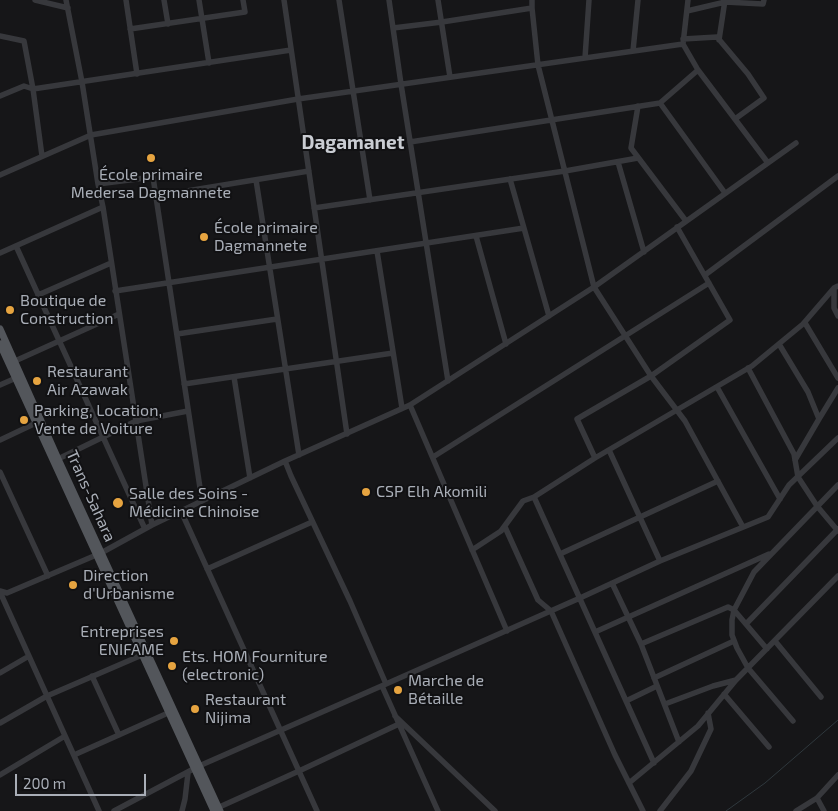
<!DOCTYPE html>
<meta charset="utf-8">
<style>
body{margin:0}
#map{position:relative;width:838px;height:811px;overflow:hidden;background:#161618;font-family:"Exo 2",sans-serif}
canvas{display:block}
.scale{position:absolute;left:15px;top:774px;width:131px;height:22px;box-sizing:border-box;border:2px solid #a9aeb7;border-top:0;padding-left:6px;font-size:15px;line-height:18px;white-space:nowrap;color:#a9aeb7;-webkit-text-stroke:4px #111113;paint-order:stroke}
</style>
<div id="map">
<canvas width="838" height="811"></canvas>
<div class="scale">200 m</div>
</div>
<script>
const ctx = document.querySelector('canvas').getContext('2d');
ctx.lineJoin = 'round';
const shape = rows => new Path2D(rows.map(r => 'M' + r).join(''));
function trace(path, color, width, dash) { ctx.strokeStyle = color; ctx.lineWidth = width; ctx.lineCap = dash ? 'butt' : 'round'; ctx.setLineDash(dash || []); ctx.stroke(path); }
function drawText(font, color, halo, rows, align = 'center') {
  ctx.font = font + ' "Exo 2",sans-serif'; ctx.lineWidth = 4; ctx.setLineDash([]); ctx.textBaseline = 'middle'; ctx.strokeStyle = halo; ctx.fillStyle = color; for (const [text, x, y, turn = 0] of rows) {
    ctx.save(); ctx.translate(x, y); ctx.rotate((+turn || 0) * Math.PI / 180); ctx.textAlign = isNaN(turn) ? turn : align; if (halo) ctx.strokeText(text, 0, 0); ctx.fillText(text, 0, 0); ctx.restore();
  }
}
trace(shape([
 [726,811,765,783,838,720]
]), '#2f383d', 1);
trace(shape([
 [35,0,68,8],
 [66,0,82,82,98,184,103,207,152,525],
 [126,0,137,74],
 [164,0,168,24],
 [199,0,209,63],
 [284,0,347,434],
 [339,0,370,200],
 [389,0,401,84,448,381],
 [438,0,450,77],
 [532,0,532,8,538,65,594,287,651,376,685,421,743,527],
 [688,0,683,44,698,70,768,163],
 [687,11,725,2,763,4,764,0],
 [393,28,442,22,532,8],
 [130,29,245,12,243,0],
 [0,36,24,41,33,89,42,156],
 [683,39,717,37,748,74,764,98,735,119],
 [719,40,725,0],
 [633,51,638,0],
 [585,58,589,0],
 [0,96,24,86,33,89,291,50],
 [660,103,725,193],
 [638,106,631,148,686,221],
 [410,142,660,103,698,70],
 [618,162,644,252],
 [0,175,91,135,298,99,683,44],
 [510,179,549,316],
 [256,180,299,455],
 [98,184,153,177,202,501],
 [156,196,309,171],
 [314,208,565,171,638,158],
 [476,236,506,344],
 [16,246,145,529],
 [377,251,402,408],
 [0,253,103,207],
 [705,275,838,176],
 [834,289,834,308,838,316],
 [115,291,524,228],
 [38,295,111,263],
 [805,323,838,378],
 [177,334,277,319],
 [779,344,808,392,819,419,795,460],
 [15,361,119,314],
 [748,368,794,454,798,477,817,506,838,531],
 [234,377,250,478],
 [184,384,393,353],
 [0,385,16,378],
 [717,387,780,499],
 [410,405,507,631],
 [819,419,838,388],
 [0,440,36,423],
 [609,450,660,561],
 [433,457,709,283],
 [595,458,577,419,651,376,730,320,677,227],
 [58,459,136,421,188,411],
 [285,461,291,476,350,601,386,684],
 [0,472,48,576],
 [534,497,654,763],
 [181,511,317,811],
 [505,527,538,600,551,611,615,755,643,811],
 [472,550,501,531,523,501,534,497,595,458,752,366,803,324,834,288,838,286],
 [560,554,718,481],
 [207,569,312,522],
 [612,583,641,644,679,742],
 [0,591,7,593,101,553,152,525,285,461,410,405,594,287,796,143],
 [0,592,99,811],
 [746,624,838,529],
 [595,632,769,554],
 [775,641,821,697],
 [641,644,728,607,734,610,767,649],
 [0,673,29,656],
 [92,676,119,735],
 [654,678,734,641],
 [382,686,438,811],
 [724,694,769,747],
 [626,701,657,686],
 [665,704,713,686,736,680],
 [395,716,495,811],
 [793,721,748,668,737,648,732,635,732,620,734,610,754,572,838,485],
 [0,723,47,696,142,655],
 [74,755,168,713],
 [0,775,65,736],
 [629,783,698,726,736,680,838,576],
 [817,798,824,811],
 [215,809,299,771,399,724],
 [114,811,199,766,386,684,580,598,660,561,768,517,789,485,838,438],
 [182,811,185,799,188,773],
 [660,811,691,771,711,729,708,713],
 [796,811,817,798,838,775]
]), '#37383c', 5.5);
trace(shape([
 [0,329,58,459,220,811],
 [0,344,214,811]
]), '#53565b', 7);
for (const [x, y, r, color] of [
 [151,158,5,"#e6a440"],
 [204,237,5,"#e6a440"],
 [10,310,5,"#e6a440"],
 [37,381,5,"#e6a440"],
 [24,420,5,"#e6a440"],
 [366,492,5,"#e6a440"],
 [118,503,6,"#e6a440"],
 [73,585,5,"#e6a440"],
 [174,641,5,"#e6a440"],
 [172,666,5,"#e6a440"],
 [398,690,5,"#e6a440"],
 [195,709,5,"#e6a440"]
]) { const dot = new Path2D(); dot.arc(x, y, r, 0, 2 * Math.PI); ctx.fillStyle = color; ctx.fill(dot); trace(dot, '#111113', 2); }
drawText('16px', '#a9aeb7', '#111113', [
 ["École primaire",151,175,"center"],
 ["Medersa Dagmannete",151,193,"center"],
 ["École primaire",214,228],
 ["Dagmannete",214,246],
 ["Boutique de",20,301],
 ["Construction",20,319],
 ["Restaurant",47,372],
 ["Air Azawak",47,390],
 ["Parking, Location,",34,411],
 ["Vente de Voiture",34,429],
 ["CSP Elh Akomili",376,492],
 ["Salle des Soins -",129,494],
 ["Médicine Chinoise",129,512],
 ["Direction",83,576],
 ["d'Urbanisme",83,594],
 ["Entreprises",164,632,"right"],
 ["ENIFAME",164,650,"right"],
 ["Ets. HOM Fourniture",182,657],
 ["(electronic)",182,675],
 ["Marche de",408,681],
 ["Bétaille",408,699],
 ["Restaurant",205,700],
 ["Nijima",205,718]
], 'left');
drawText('16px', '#a9aeb7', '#111113', [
 ["Trans-Sahara",91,496,66]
]);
drawText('bold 19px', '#cacdd3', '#111113', [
 ["Dagamanet",353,143]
]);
</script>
